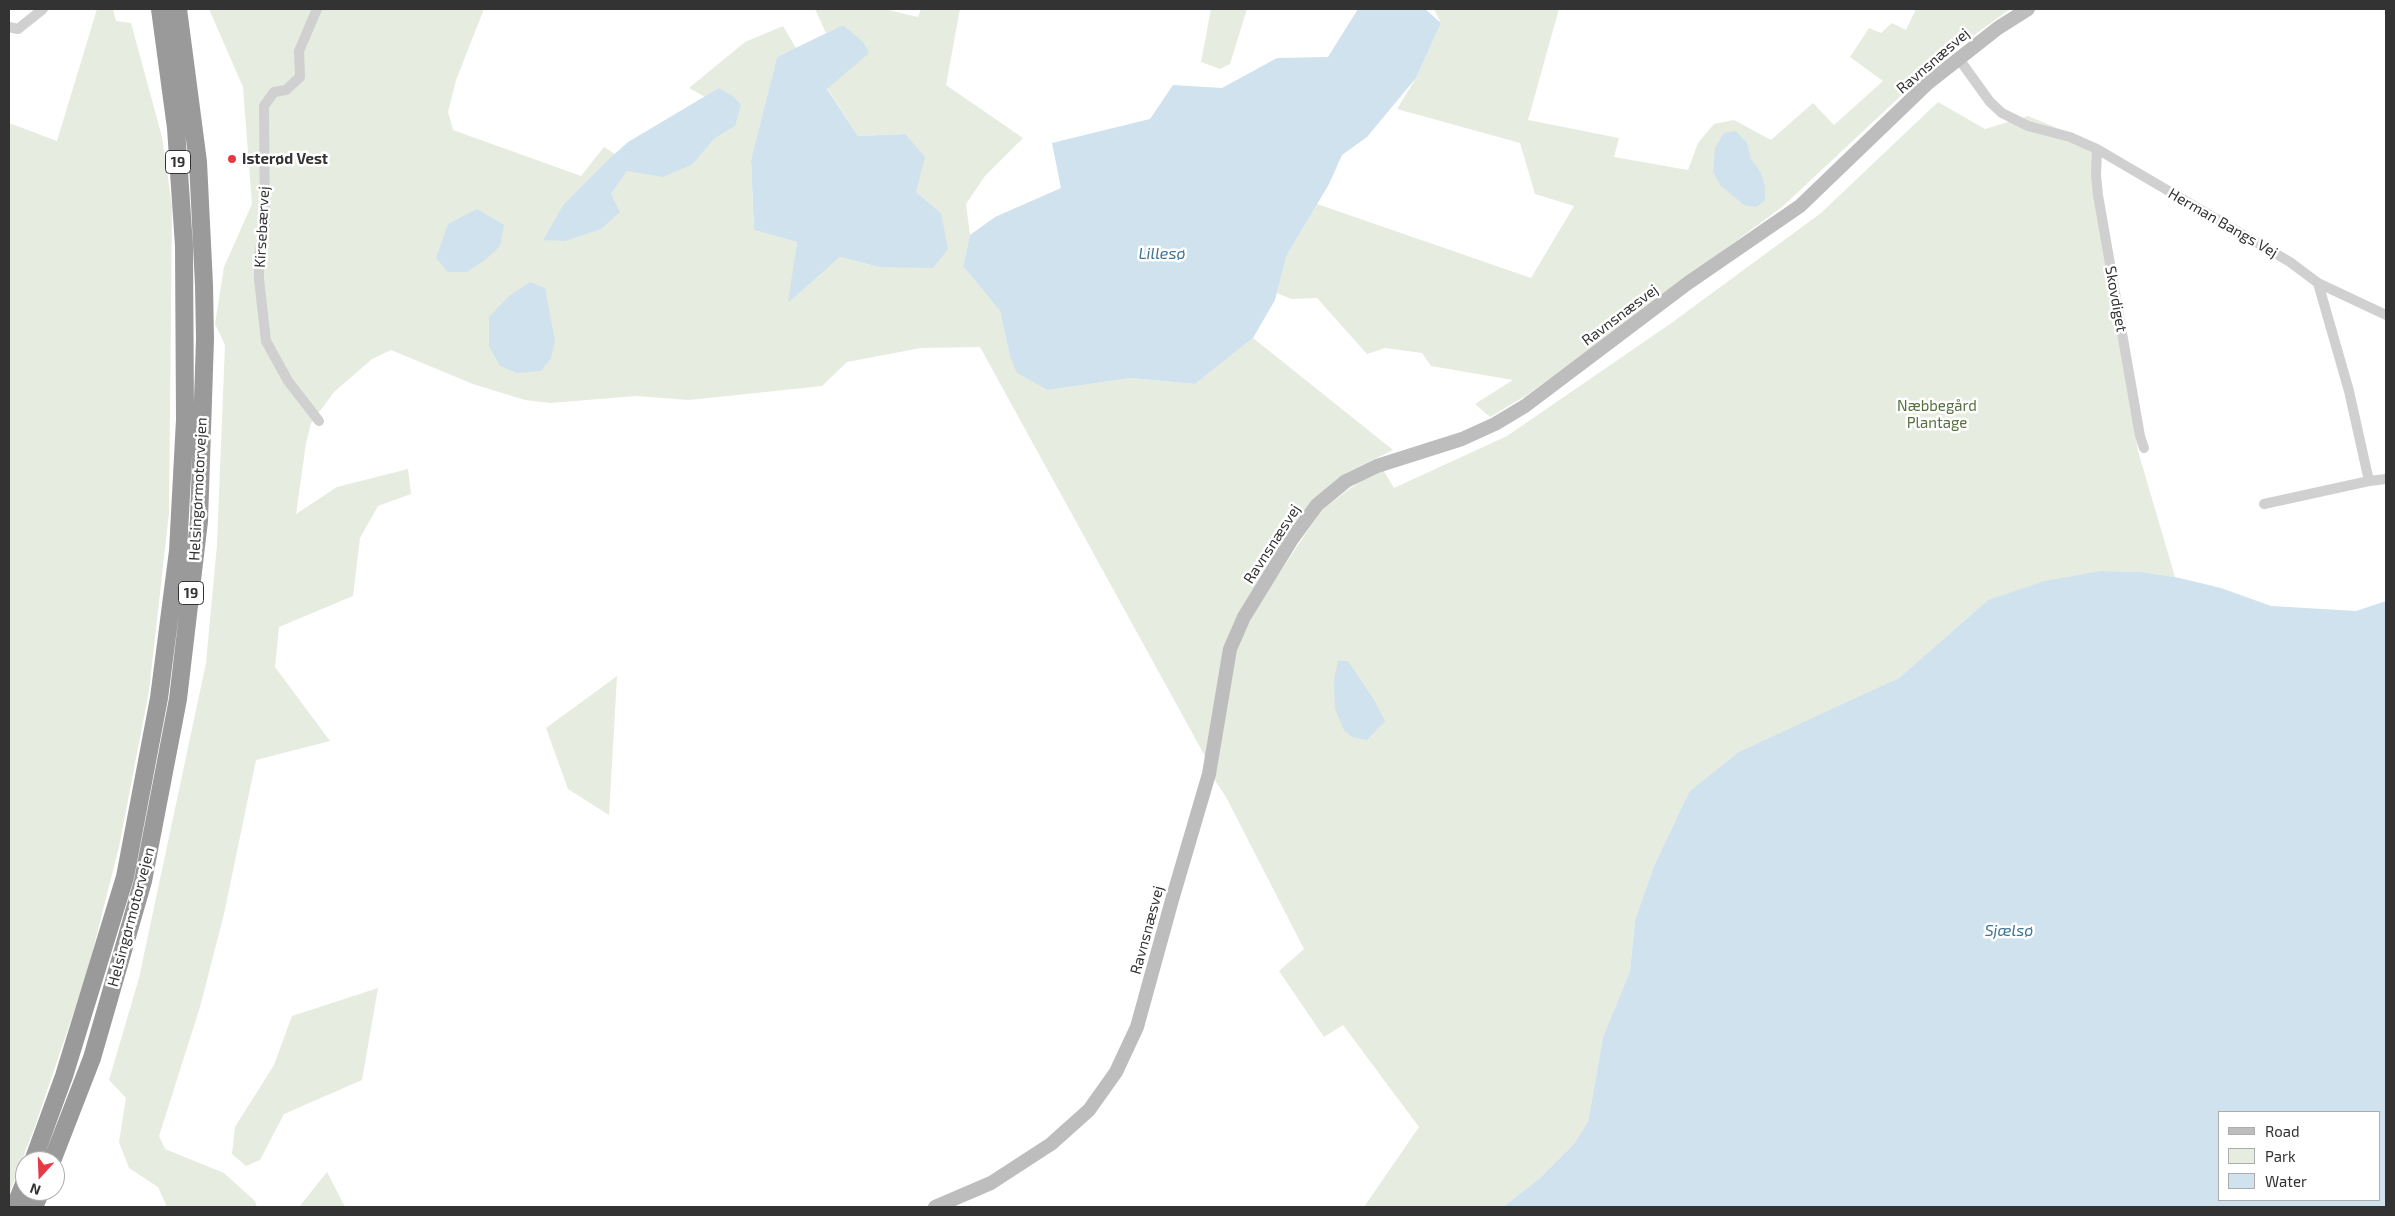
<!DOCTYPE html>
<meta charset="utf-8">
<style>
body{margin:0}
#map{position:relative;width:2395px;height:1216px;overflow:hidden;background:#fff;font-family:"Exo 2",sans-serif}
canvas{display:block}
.frame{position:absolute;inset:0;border:10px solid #333;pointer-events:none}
.legend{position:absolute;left:2218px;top:1111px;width:162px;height:90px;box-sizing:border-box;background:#fff;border:1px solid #adadad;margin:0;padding:6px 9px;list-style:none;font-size:15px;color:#333}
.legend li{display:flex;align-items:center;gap:10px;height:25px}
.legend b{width:25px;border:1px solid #adadad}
.north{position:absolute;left:15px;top:1151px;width:50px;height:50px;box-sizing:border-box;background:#fff;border:1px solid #adadad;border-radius:50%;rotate:200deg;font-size:14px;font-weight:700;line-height:20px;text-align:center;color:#333}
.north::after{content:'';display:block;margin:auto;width:18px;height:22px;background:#e63946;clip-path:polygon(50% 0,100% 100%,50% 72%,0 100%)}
</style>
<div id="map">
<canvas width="2395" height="1216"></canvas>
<div class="frame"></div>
<ul class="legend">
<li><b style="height:6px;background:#bdbdbd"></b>Road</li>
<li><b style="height:14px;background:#e6ecdf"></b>Park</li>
<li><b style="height:14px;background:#cfe2ee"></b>Water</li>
</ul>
<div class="north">N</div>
</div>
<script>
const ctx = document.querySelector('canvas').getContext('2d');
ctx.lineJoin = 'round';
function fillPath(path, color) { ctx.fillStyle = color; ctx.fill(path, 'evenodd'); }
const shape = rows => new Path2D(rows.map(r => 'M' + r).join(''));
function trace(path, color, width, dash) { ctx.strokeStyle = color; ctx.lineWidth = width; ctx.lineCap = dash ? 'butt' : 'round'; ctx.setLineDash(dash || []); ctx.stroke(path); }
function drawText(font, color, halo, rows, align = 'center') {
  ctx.font = font + ' "Exo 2",sans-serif'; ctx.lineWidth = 5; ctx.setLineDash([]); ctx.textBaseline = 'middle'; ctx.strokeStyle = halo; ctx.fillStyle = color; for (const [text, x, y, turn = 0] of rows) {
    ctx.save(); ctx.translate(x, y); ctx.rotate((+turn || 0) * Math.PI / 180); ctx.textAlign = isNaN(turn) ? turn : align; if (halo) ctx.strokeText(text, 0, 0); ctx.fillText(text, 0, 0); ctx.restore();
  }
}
fillPath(shape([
 [97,9,113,9,116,21,131,23,162,137,172,206,169,513,149,691,119,847,87,973,35,1126,9,1194,9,123,57,141],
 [209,9,484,9,456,80,448,112,453,130,581,176,604,147,615,154,564,204,611,194,627,170,639,172,693,164,714,139,735,126,719,88,705,97,689,88,745,42,783,26,796,48,777,57,751,160,754,230,797,242,789,302,840,257,879,267,941,213,916,192,905,134,858,136,827,88,844,25,826,33,815,9,884,9,918,17,921,9,960,9,946,85,1023,138,985,176,966,204,970,235,963,266,1000,311,1010,356,1048,390,1131,378,1195,384,1253,338,1393,450,1346,473,1315,500,1241,613,1206,758,980,347,921,348,847,362,822,386,689,400,636,396,550,403,525,400,473,384,391,350,372,359,334,392,311,423,306,443,296,514,337,487,408,469,411,494,378,506,360,538,353,596,279,627,275,667,330,741,256,760,224,914,200,1007,159,1136,165,1149,224,1173,255,1201,257,1207,167,1207,158,1187,129,1168,119,1142,126,1098,109,1080,139,978,206,663,217,545,225,345,215,324,224,267,252,204,243,87],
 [1211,9,1247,9,1230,64,1220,69,1201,62],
 [1434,9,1559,9,1528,120,1619,138,1614,157,1688,170,1698,143,1714,124,1734,120,1771,140,1813,103,1834,125,1883,81,1850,57,1869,28,1881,33,1892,23,1906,30,1916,9,2010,9,1937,62,1782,207,1527,395,1490,417,1475,404,1513,380,1431,366,1422,353,1385,348,1367,354,1317,298,1291,299,1277,293,1287,255,1317,204,1531,278,1574,206,1535,194,1520,143,1397,109,1416,78,1441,23],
 [1938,102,1985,129,2028,116,2098,145,2093,191,2138,451,2175,577,2141,572,2101,571,1988,600,1899,678,1834,709,1689,792,1654,866,1635,920,1630,971,1603,1037,1588,1122,1573,1145,1539,1179,1503,1207,1364,1207,1419,1127,1343,1025,1324,1037,1279,971,1304,949,1226,797,1214,779,1237,647,1249,618,1321,511,1349,489,1382,468,1394,488,1507,436,1670,324,1821,213],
 [617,676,609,815,568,789,546,728],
 [378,988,362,1080,284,1114,260,1160,246,1166,232,1154,235,1127,274,1065,292,1016],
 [327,1172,345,1207,299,1207]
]), '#e6ecdf');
fillPath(shape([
 [1358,9,1425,9,1441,23,1416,78,1367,137,1342,155,1329,184,1287,255,1275,300,1253,338,1195,384,1131,378,1048,390,1017,373,1010,356,1000,311,963,266,970,235,995,217,1061,188,1052,143,1150,119,1173,85,1222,88,1277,58,1328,57],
 [843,25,863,42,869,53,827,89,858,136,905,134,925,157,916,192,941,213,948,249,933,268,879,267,840,257,788,303,797,242,754,230,751,160,777,57],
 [719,88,733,96,741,105,735,126,714,139,693,164,663,177,627,171,611,194,620,212,601,229,565,241,543,240,564,204,608,160,628,142],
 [1736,131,1747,143,1751,159,1761,173,1765,187,1765,200,1756,207,1744,205,1721,186,1713,172,1715,148,1724,133],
 [477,209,504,225,500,246,485,260,467,272,448,272,436,258,448,224],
 [530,282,545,288,555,341,551,358,541,371,517,373,500,366,489,346,489,317,509,296],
 [2101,571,2141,572,2175,577,2221,588,2271,606,2356,611,2386,601,2386,1207,1503,1207,1539,1179,1573,1145,1588,1122,1603,1037,1630,971,1635,920,1654,866,1689,792,1739,752,1899,678,1988,600,2045,581],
 [2219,1112,2379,1112,2379,1200,2219,1200],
 [1338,661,1348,661,1374,700,1385,721,1367,740,1352,737,1344,730,1335,709,1334,679]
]), '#cfe2ee');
trace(shape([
 [317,9,299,51,300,77,286,90,274,92,264,106,265,225,259,256,259,279,266,341,288,381,319,421],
 [9,27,18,29,43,9],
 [1959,59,1990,102,2002,113,2028,126,2070,137,2097,149,2290,262,2318,283,2349,391,2369,481],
 [2097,149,2096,175,2098,195,2140,436,2144,448],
 [2318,283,2386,315],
 [2264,504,2369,481,2386,479]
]), '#d0d0d0', 10);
trace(shape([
 [935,1207,991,1183,1051,1144,1089,1110,1116,1072,1137,1027,1172,900,1209,774,1230,649,1244,617,1292,539,1317,505,1346,481,1377,466,1462,439,1495,424,1525,406,1688,283,1800,206,1928,83,1998,28,2028,9]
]), '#bdbdbd', 14);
trace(shape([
 [33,1161,64,1076,125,877,159,698,178,551,185,420,184,246,176,128,160,9],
 [52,1161,92,1058,143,881,178,699,199,521,205,339,204,285,198,162,178,9],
 [15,1207,25,1181],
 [34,1207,41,1191]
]), '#9a9a9a', 18);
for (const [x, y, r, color] of [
 [232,159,5,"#e63946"]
]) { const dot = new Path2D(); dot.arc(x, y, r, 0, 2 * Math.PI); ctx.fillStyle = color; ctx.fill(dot); trace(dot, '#fff', 2); }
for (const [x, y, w] of [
 [178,162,25],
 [191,593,25]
]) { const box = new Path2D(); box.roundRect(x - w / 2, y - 11.5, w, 23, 4); ctx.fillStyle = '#fff'; ctx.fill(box); trace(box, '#333', 1); }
drawText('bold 14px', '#333', null, [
 ["19",178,162],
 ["19",191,593]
]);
drawText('15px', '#333', '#fff', [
 ["Ravnsnæsvej",1933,61,-41],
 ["Herman Bangs Vej",2223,223,30],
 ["Kirsebærvej",262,227,-87],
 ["Skovdiget",2116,299,80],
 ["Ravnsnæsvej",1620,315,-37],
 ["Helsingørmotorvejen",198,489,-87],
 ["Ravnsnæsvej",1272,544,-57],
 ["Helsingørmotorvejen",131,917,-75],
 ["Ravnsnæsvej",1147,930,-75]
]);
drawText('bold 15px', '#333', '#fff', [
 ["Isterød Vest",242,159]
], 'left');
drawText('15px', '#56703f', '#fff', [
 ["Næbbegård",1937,406],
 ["Plantage",1937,423]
]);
drawText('italic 16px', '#3f7597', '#fff', [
 ["Lillesø",1162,254],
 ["Sjælsø",2009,931]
]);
</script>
